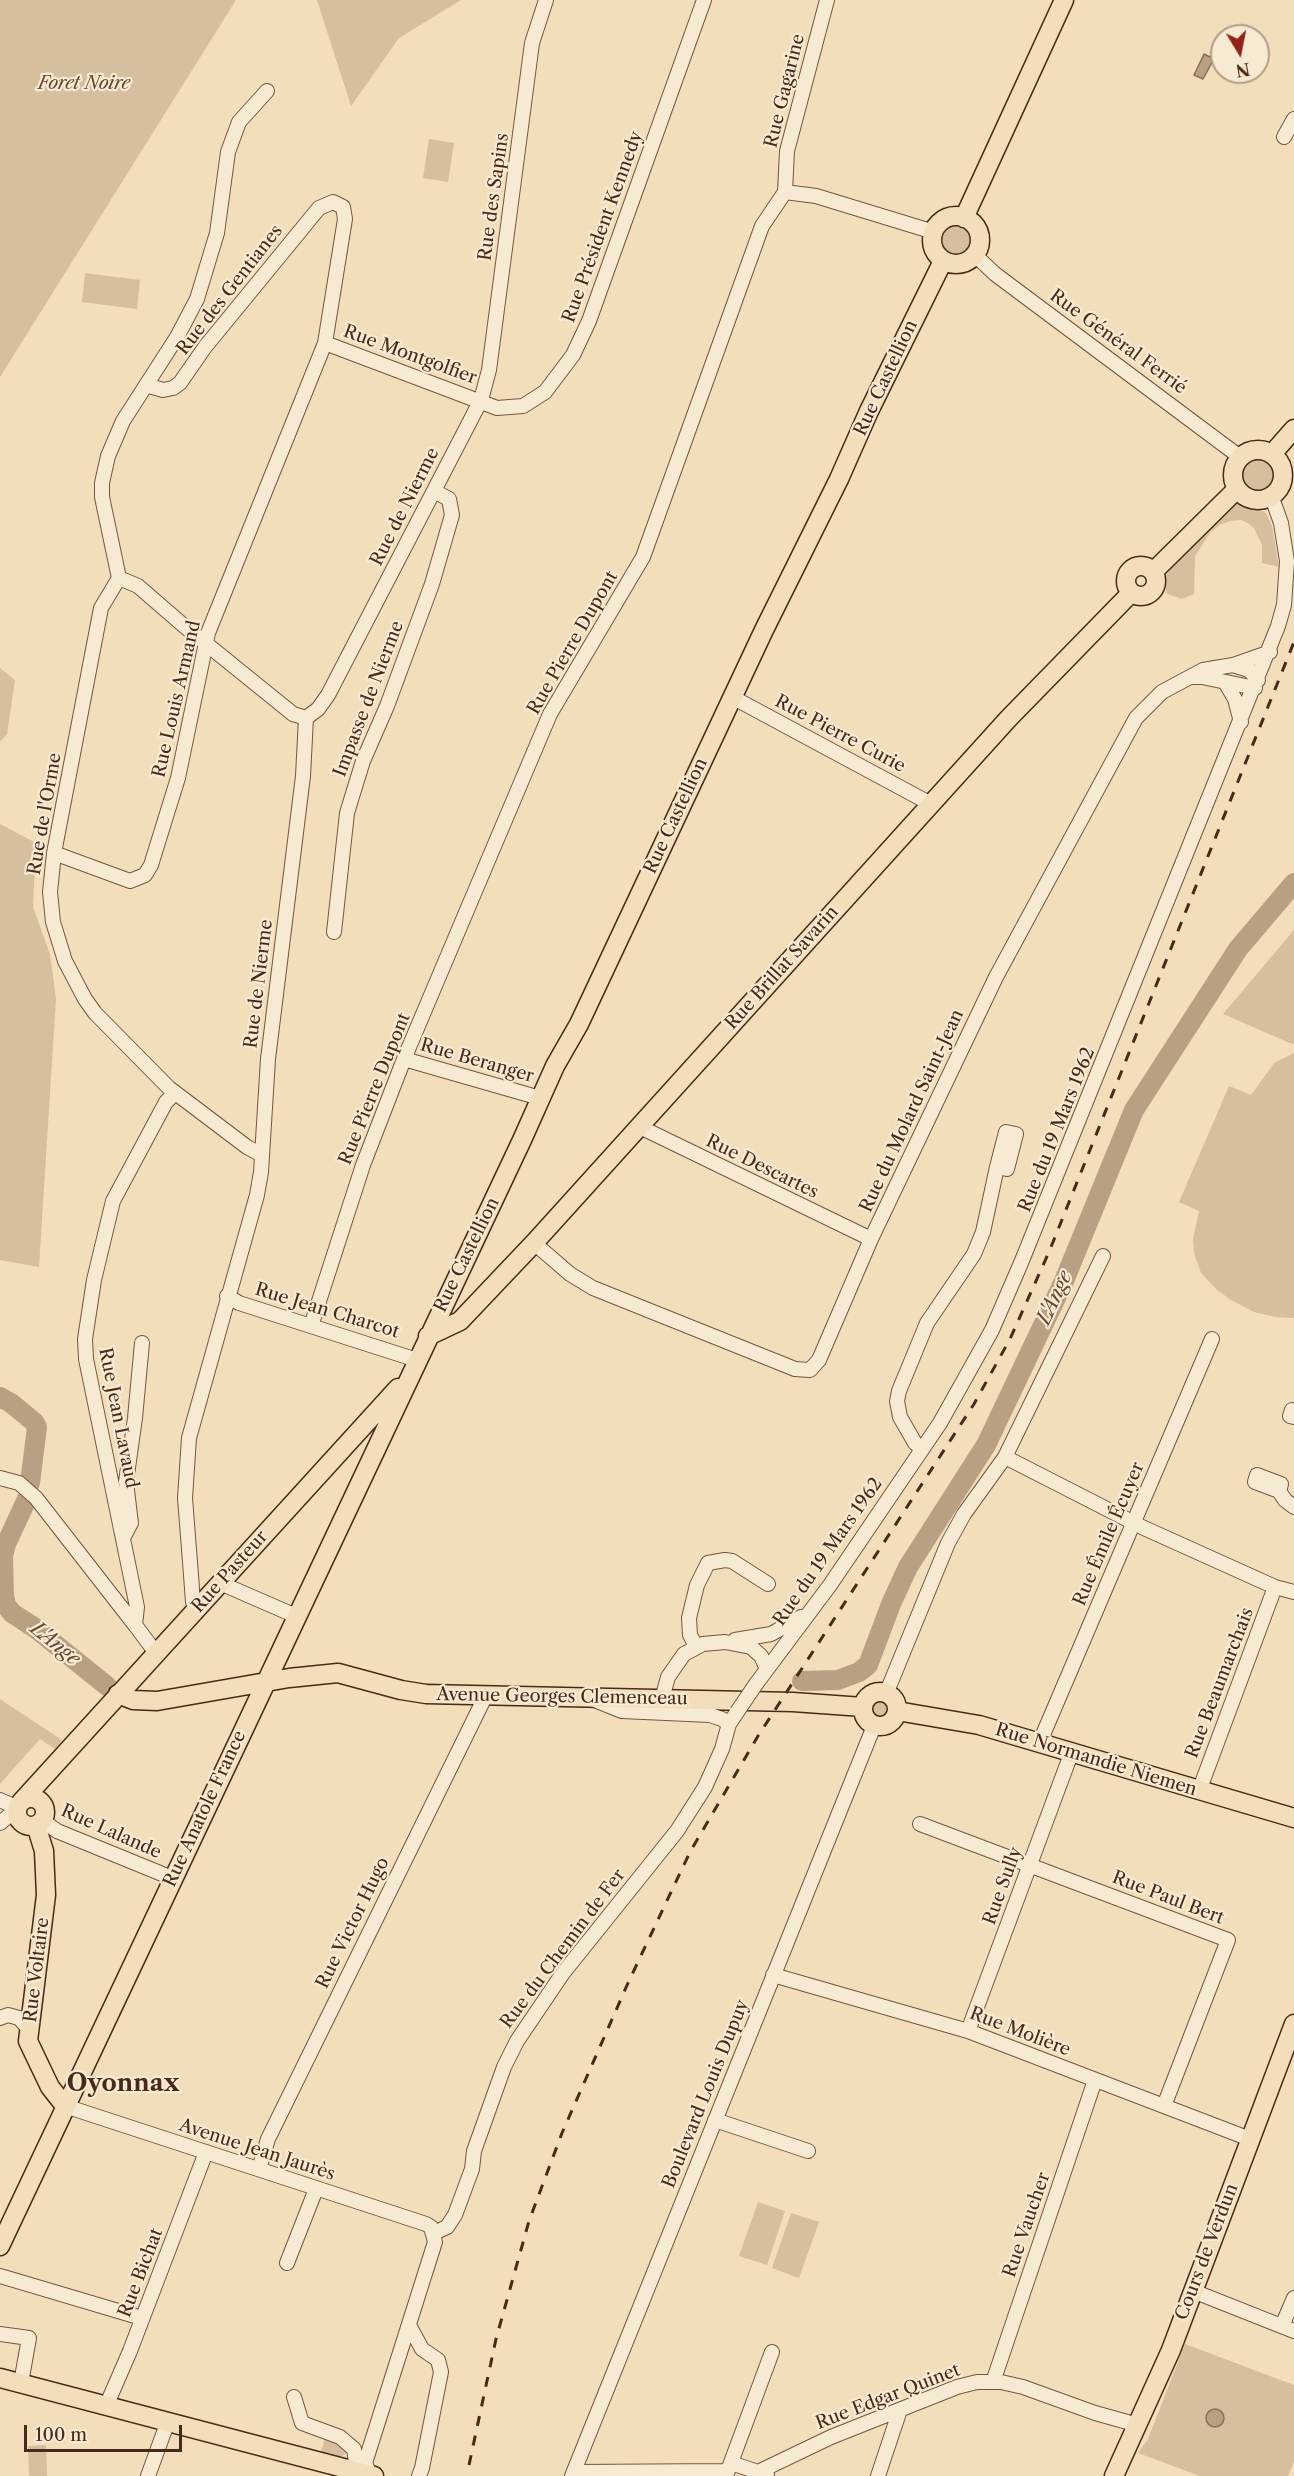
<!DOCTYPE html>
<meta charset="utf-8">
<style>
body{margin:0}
#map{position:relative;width:1294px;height:2476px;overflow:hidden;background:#f2deba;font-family:"Libre Caslon Text",serif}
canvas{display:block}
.north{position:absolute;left:1210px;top:24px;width:60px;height:60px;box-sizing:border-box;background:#f7ead2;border:2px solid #b19d88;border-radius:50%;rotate:170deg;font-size:16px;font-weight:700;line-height:24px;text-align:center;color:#492919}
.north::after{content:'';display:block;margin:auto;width:21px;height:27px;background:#8f2418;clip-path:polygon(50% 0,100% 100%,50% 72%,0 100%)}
.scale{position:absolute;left:24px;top:2425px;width:158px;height:27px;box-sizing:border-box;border:3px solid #492919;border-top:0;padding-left:8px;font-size:18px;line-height:21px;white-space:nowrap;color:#492919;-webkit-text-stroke:4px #f7ead2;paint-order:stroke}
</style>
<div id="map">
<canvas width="1294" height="2476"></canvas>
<div class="north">N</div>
<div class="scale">100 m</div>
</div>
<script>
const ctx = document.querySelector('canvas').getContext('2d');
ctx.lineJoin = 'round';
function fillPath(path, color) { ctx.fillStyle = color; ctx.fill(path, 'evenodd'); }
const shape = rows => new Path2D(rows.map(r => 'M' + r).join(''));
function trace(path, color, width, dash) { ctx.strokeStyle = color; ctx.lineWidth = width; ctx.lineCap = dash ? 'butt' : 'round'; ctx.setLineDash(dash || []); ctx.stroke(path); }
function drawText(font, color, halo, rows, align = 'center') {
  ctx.font = font + ' "Libre Caslon Text",serif'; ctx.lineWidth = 4.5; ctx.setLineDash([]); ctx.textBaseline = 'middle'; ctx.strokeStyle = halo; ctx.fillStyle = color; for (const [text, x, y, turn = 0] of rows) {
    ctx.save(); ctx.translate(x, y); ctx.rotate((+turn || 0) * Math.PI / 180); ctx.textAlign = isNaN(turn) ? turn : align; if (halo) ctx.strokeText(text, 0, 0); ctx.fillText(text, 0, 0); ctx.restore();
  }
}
fillPath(shape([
 [0,0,236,0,0,377],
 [317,0,461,0,399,38,351,106],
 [429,139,454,143,448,182,423,178],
 '942 241a15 15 0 1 1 30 0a15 15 0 1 1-30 0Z',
 [85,273,140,280,137,309,82,302],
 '1241 475a18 18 0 1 1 36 0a18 18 0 1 1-36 0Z',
 [1237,504,1257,508,1266,513,1272,526,1279,567,1262,563,1262,545,1254,528,1248,523,1241,520,1230,521,1220,525,1210,533,1195,556,1194,594,1182,599,1167,594,1164,583,1165,577,1176,561,1232,506],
 [0,668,15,680,7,734,0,742],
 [0,824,36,843,33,907,50,954,56,999,39,1267,0,1260],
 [1294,930,1294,1044,1292,1044,1223,1014],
 [1294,1053,1294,1318,1275,1317,1254,1312,1231,1300,1217,1290,1201,1273,1194,1253,1193,1239,1199,1211,1179,1202,1229,1086,1251,1095,1274,1063],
 [0,1699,62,1740,55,1749,40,1739,0,1784],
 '872 1710a9 9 0 1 1 18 0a9 9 0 1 1-18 0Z',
 [758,2202,785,2211,767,2265,739,2256],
 [791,2213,819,2222,799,2278,772,2268],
 [1185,2344,1294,2385,1294,2462,1288,2476,1200,2476,1138,2453,1148,2439],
 [325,2438,340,2444,351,2451,336,2459,320,2455],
 [46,2445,47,2476,29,2476,28,2446]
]), '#d5bf9f');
const water = shape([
 [1204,54,1214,59,1203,79,1194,75,1204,54],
 '1206 2418a9 9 0 1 1 18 0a9 9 0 1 1-18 0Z'
]);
fillPath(water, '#b9a083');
trace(water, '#8c7059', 1.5);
trace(shape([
 [0,1397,11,1403,34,1422,37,1427,30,1483],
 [27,1499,6,1544,3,1556,4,1596,6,1605,12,1613,35,1628,107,1686],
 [802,1681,838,1680,859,1672,868,1665,891,1604,908,1567,986,1445,1064,1281,1134,1110,1238,949,1294,883]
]), '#b9a083', 20);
const minor = shape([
 [1284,137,1294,119],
 [785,192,787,151,827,0],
 [785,192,816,196,934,232],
 [975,255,995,274,1240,457],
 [325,343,497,408,523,406,545,392,573,355,589,321,704,0],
 [119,578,101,608,54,853,50,892,53,922,65,961,85,999,95,1013,169,1088,247,1147,262,1155],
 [119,578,102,497,102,483,108,456,123,421,177,337,197,299,217,233,228,152,239,122,267,91],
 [119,578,138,586,183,625,293,714,306,718],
 [1233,665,1270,652],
 [1190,677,1202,677,1255,688],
 [1225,682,1235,699,1241,722],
 [732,697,931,804],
 [54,853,130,881,145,875,151,865,178,778,208,633,325,343,345,219,343,207,333,202,319,208,205,347,180,383,173,388,163,390,146,385],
 [334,932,347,813,363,761,387,706,432,584,452,515,449,499,434,491],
 [404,1059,540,1098],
 [638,1126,871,1239],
 [534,1243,570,1274,593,1288,795,1369,810,1370,819,1360,871,1239,996,977,1136,718,1162,692,1203,670,1233,665,1249,670,1258,680],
 [227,1296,239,1303,417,1360],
 [311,1326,363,1165,404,1059,550,714,643,557,762,226,785,192],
 [1294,1411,1292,1410,1290,1416,1294,1417],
 [922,1449,915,1443,900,1417,897,1401,899,1391,927,1323,974,1254,983,1232,997,1167,1006,1132,1016,1134,1007,1169,997,1167],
 [1005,1457,1144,1528,1275,1587,1294,1592],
 [0,1478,19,1483,36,1498,135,1625],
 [1279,1491,1281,1484,1257,1475,1255,1482,1279,1491,1285,1500,1294,1507],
 [123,1538,131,1523,126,1482,135,1418,142,1343],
 [220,1583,296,1616],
 [196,1609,193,1602,191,1575,185,1498,189,1438,257,1195,261,1172,268,1059,303,776,306,718,318,709,328,695,481,400,489,370,532,43,546,0],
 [735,1640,771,1634,801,1617],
 [696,1646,690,1635,689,1618,697,1585,708,1563,725,1560,732,1561,768,1584],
 [156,1653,135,1625,137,1607,86,1359,85,1339,94,1280,113,1201,166,1102,175,1093],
 [756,1684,830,1585,940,1423,992,1330,1021,1263,1278,626,1284,605,1287,561,1281,523,1271,495],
 [886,1694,948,1543,964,1514,1005,1457,1103,1256],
 [592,1699,622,1711,710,1715,722,1719,729,1724],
 [662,1699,668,1677,684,1654,703,1644,725,1642,751,1647,761,1656,767,1669],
 [1039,1744,1212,1339],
 [1199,1791,1275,1587],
 [0,1800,18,1808],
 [45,1812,46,1823,57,1831,172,1878],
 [0,1823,17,1809],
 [920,1824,1228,1940,1164,2106],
 [773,1975,968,2031,1250,2139],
 [0,2018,8,2015,19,2018,29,2029],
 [968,2031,1071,1754],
 [65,2106,426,2224,431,2227,435,2242,365,2463,370,2475],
 [715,2120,808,2151],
 [259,2169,268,2139,486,1695],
 [434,2233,447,2227,455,2215,472,2169,474,2151,504,2067,517,2041,563,1973,677,1831,705,1787,722,1749,729,1724,737,1712],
 [287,2263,316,2189],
 [0,2276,135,2316],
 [1193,2291,1294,2331],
 [409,2325,422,2349,438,2360,441,2372,422,2468,419,2476],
 [1282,2326,1294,2298],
 [0,2334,29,2338,21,2383],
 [993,2382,1095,2080],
 [294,2397,302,2423,340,2437,354,2449,356,2463,365,2463],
 [107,2404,130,2351,206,2152],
 [731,2463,767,2475],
 [574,2472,727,2471],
 [758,2472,831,2437,957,2387,977,2382,1001,2382,1023,2387,1095,2413,1138,2425],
 [148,2476,168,2421],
 [572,2476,874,1726],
 [726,2476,772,2352],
 [878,2476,900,2410]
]);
const major = shape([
 '932 240a24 24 0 1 1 48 0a24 24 0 1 1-48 0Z',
 [964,218,1064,0],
 '1233 475a25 25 0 1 1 50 0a25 25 0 1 1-50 0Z',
 [1272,454,1294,429],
 '1126 581a15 15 0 1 1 30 0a15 15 0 1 1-30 0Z',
 [1153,572,1237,489],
 [428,1336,460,1321,534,1243,1008,719,1131,593],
 '863 1709a17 17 0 1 1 34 0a17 17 0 1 1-34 0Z',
 [118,1694,133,1700,157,1701,289,1678,338,1673,401,1690,426,1694,793,1702,863,1707],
 [897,1711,979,1725,1294,1818],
 '17 1812a14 14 0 1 1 28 0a14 14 0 1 1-28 0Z',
 [21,1802,398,1388],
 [36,1825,44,1851,46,1895,28,2041,50,2087,65,2106],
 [0,2246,522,1140,555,1066,579,1024,764,630,839,479,869,411,943,261],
 [0,2378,374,2476],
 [1114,2476,1171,2350,1294,2024]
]);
trace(minor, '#735641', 16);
trace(major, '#492919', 21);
trace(minor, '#f7ead2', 14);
trace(major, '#f2deba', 18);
trace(shape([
 [469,2465,496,2339,529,2221,562,2133,628,1983,690,1852,758,1736,974,1404,1010,1339,1049,1252,1294,642]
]), '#492919', 3, [10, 10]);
const minorBridge = shape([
 [737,1712,756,1684]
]);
trace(minorBridge, '#735641', 16, []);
trace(minorBridge, '#f7ead2', 14);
drawText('italic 18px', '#654734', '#f7ead2', [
 ["Foret Noire",84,84]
]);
drawText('18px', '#492919', '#f7ead2', [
 ["Rue Gagarine",785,91,-76],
 ["Rue des Sapins",494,197,-82],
 ["Rue Président Kennedy",603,227,-70],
 ["Rue des Gentianes",230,290,-52],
 ["Rue Général Ferrié",1118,342,36],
 ["Rue Montgolfier",410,355,20],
 ["Rue Castellion",886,378,-65],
 ["Rue de Nierme",405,507,-63],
 ["Rue Pierre Dupont",573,643,-60],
 ["Rue Louis Armand",177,699,-77],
 ["Impasse de Nierme",369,699,-69],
 ["Rue Pierre Curie",840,734,28],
 ["Rue de l'Orme",45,814,-80],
 ["Rue Castellion",676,816,-65],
 ["Rue Brillat Savarin",782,968,-48],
 ["Rue de Nierme",259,984,-83],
 ["Rue Beranger",477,1061,16],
 ["Rue Pierre Dupont",375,1089,-68],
 ["Rue du Molard Saint-Jean",912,1111,-65],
 ["Rue du 19 Mars 1962",1057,1130,-68],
 ["Rue Descartes",762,1167,26],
 ["Rue Castellion",467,1255,-64],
 ["Rue Jean Charcot",327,1311,17],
 ["Rue Jean Lavaud",118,1418,79],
 ["Rue Émile Écuyer",1109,1534,-67],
 ["Rue du 19 Mars 1962",828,1552,-55],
 ["Rue Pasteur",230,1572,-48],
 ["Rue Beaumarchais",1220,1683,-69],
 ["Avenue Georges Clemenceau",562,1697,1],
 ["Rue Normandie Niemen",1096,1760,17],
 ["Rue Anatole France",205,1809,-65],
 ["Rue Lalande",111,1832,24],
 ["Rue Sully",1003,1886,-70],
 ["Rue Paul Bert",1168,1898,21],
 ["Rue Victor Hugo",353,1923,-64],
 ["Rue du Chemin de Fer",563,1949,-53],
 ["Rue Voltaire",37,1970,-83],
 ["Rue Molière",1020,2032,21],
 ["Boulevard Louis Dupuy",706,2094,-68],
 ["Avenue Jean Jaurès",257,2150,18],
 ["Rue Vaucher",1027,2225,-71],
 ["Cours de Verdun",1207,2252,-69],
 ["Rue Bichat",141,2273,-69],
 ["Rue Edgar Quinet",888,2397,-21]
]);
drawText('italic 20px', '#654734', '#f7ead2', [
 ["L'Ange",1055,1298,-65],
 ["L'Ange",55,1644,39]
]);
drawText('bold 24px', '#492919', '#f7ead2', [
 ["Oyonnax",123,2084]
]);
</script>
